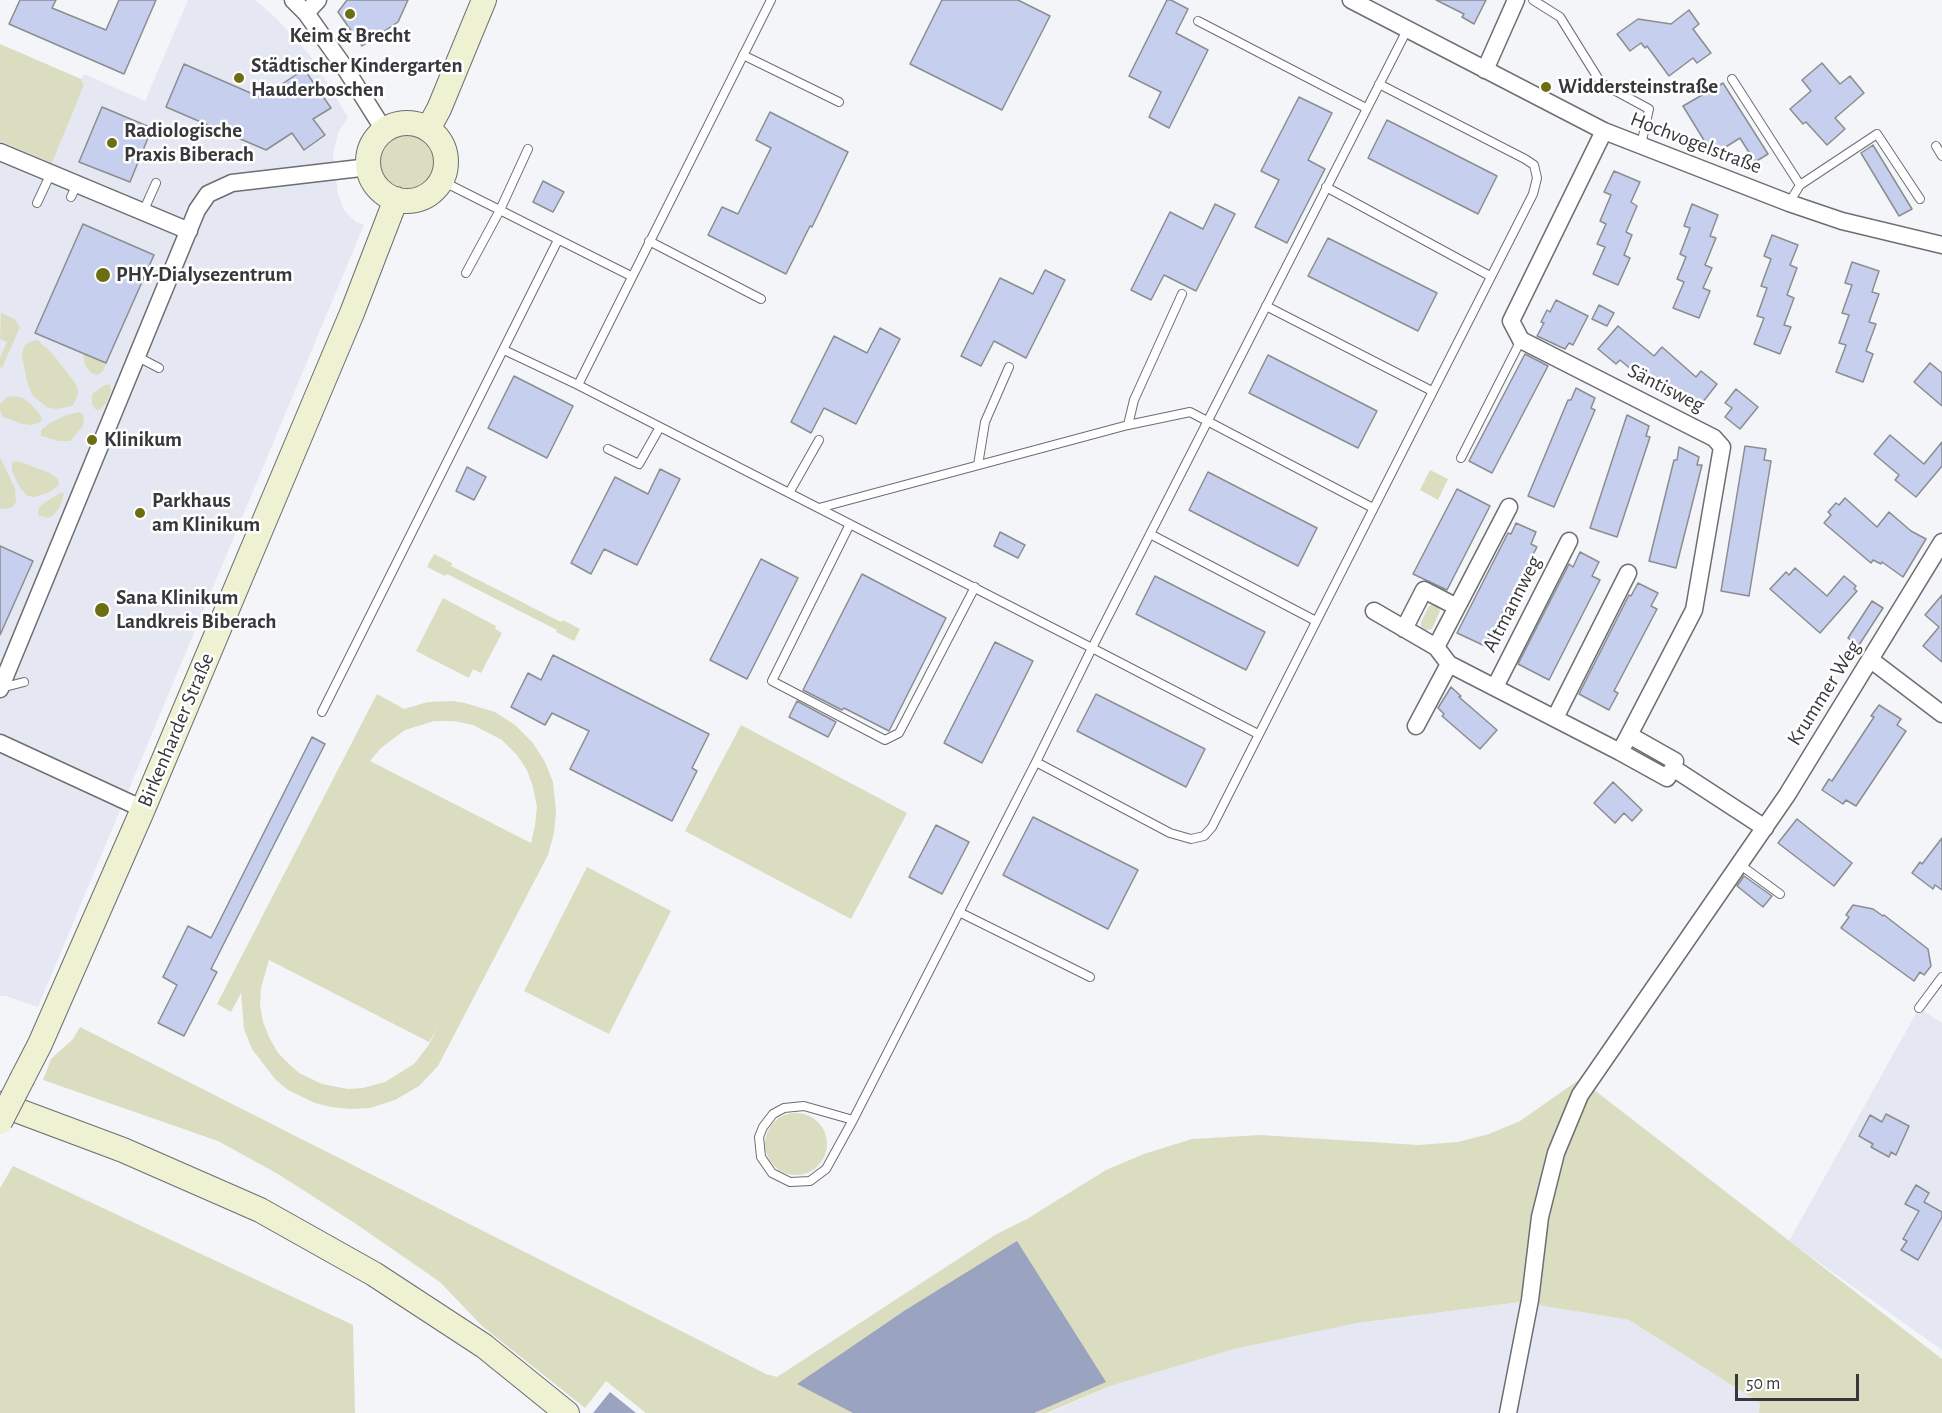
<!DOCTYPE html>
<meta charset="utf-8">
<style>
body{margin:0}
#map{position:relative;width:1942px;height:1413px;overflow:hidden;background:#f3f5f9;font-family:"Alegreya Sans",sans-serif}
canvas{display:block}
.scale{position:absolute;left:1735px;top:1374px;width:124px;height:27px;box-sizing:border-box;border:3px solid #38383a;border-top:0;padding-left:8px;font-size:18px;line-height:21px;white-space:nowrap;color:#38383a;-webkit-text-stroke:4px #fff;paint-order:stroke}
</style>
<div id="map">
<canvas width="1942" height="1413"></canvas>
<div class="scale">50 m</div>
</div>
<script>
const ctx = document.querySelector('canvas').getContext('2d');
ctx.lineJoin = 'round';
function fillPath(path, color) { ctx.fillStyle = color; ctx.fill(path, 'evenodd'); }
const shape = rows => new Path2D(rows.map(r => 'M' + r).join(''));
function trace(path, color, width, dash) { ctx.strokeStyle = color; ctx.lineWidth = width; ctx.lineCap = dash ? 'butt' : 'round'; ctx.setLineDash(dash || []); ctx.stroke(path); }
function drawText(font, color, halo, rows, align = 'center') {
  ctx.font = font + ' "Alegreya Sans",sans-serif'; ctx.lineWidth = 5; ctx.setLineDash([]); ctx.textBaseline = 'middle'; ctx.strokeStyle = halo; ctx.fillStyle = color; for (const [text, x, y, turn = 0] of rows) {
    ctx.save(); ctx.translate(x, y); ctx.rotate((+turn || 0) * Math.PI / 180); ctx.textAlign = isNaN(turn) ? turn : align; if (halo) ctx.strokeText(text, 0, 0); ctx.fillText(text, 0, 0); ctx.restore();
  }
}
fillPath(shape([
 [188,0,255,0,275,17,309,54,348,117,338,133,333,154,338,194,344,210,356,222,364,225,38,1007,6,996,0,996,0,141,52,163,84,85,81,79,84,74,145,101],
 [1919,1008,1942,1023,1942,1350,1789,1241],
 [1520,1302,1629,1320,1760,1403,1759,1413,1050,1413,1110,1386,1234,1349,1357,1323]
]), '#e5e8f3');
fillPath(shape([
 [0,44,81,79,84,85,52,163,0,141],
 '380 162a29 29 0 1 1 58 0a29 29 0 1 1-58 0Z',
 [1,313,14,319,20,327,2,368,0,367,0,358,7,342,0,339],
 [37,340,52,353,76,384,78,392,76,400,72,406,56,409,47,407,33,396,27,382,22,356,23,349,26,344,32,341],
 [83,354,106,363,103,371,98,375,91,373,85,365],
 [110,384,111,391,106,403,101,409,96,410,92,404,92,394,105,385],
 [14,396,23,398,31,404,41,416,42,420,39,423,31,425,22,424,3,417,0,411,0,404,7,397],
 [80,412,84,417,83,426,70,441,59,441,41,436,41,430,50,423,66,415],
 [0,457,15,489,16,502,11,508,0,509],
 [14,461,23,463,50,473,58,479,59,485,48,493,34,497,27,496,19,486,12,471,12,463],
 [1430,470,1448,479,1438,500,1420,490],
 [62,492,64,495,59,508,54,515,48,518,38,515,39,508,45,502],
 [434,554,452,563,451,566,561,622,563,620,580,629,574,641,556,632,557,630,447,574,445,576,427,567],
 [443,598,496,626,495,629,502,633,481,673,473,669,469,678,416,651],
 [1433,604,1438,605,1440,611,1432,629,1426,630,1421,627,1421,622,1429,606],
 [377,694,404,709,428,702,452,701,465,703,495,712,515,725,533,743,545,762,553,782,556,811,554,833,548,855,438,1066,419,1086,395,1100,370,1108,351,1109,331,1107,315,1103,288,1090,275,1079,252,1049,244,1029,241,993,231,1012,217,1004],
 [434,721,454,721,473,725,502,740,517,755,527,770,533,787,537,807,535,825,531,843,370,761,381,748,405,730],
 [269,960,429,1042,438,1027,428,1046,414,1064,385,1082,363,1088,348,1089,322,1084,299,1073,289,1064,278,1053,270,1039,263,1022,260,1005,261,988],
 [741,725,907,813,851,919,685,831],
 [587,867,671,911,609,1034,524,991],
 [80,1027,766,1374,777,1377,995,1235,1027,1219,1106,1170,1144,1154,1192,1139,1260,1135,1418,1145,1458,1142,1489,1134,1520,1121,1580,1079,1942,1359,1942,1413,1759,1413,1760,1403,1629,1320,1520,1302,1357,1323,1234,1349,1110,1386,1047,1413,646,1413,606,1381,585,1408,482,1326,440,1282,356,1224,278,1174,218,1141,43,1080,51,1059,73,1039],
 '765 1144a31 31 0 1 1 62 0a31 31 0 1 1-62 0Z',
 [13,1166,353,1325,355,1413,0,1413,0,1188]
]), '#dbddc0');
fillPath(shape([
 [1017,1241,1106,1382,1034,1413,853,1413,797,1384,904,1311],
 [610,1392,636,1413,593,1413]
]), '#9aa3bf');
const building = shape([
 [20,0,56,0,52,8,106,30,119,0,156,0,124,74,9,24,20,0],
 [347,0,408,0,398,22,362,46,338,12,347,0],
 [942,0,1018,0,1050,16,1002,110,910,64,942,0],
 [1167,0,1171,0,1188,9,1176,33,1208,50,1169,128,1149,117,1161,92,1129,76,1167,0],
 [1436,0,1486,0,1474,24,1462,17,1464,14,1436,0],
 [1689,10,1699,24,1693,29,1711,53,1697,63,1693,58,1669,76,1647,46,1645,48,1641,43,1630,51,1617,34,1638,19,1671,24,1689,10],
 [1822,63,1840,84,1850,76,1864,93,1835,118,1845,129,1827,145,1806,122,1803,124,1790,109,1811,91,1802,80,1822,63],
 [184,64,262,98,304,69,331,108,313,119,325,135,304,150,292,133,266,150,166,107,184,64],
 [1723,83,1768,154,1755,162,1740,138,1713,155,1683,106,1723,83],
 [1299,97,1332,113,1308,160,1325,169,1287,243,1255,227,1279,180,1261,171,1299,97],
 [102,107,152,128,130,182,79,162,102,107],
 [770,112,848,152,812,227,810,226,786,274,708,235,722,207,738,214,771,148,756,140,770,112],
 [1387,120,1497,176,1478,214,1368,158,1387,120],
 [1873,145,1912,209,1899,216,1861,153,1873,145],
 [1614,171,1640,182,1631,202,1637,206,1626,232,1632,235,1624,255,1630,258,1618,285,1593,274,1605,247,1597,244,1606,224,1600,221,1611,195,1604,192,1614,171],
 [543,181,564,192,553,212,533,202,543,181],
 [1215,204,1235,214,1196,291,1164,275,1151,300,1131,290,1170,212,1203,229,1215,204],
 [1692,204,1718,215,1710,236,1716,238,1705,265,1712,268,1703,288,1710,291,1699,318,1673,308,1684,282,1677,279,1686,257,1680,254,1690,228,1684,226,1692,204],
 [83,224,154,255,106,363,35,333,83,224],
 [1772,235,1798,245,1790,265,1797,268,1787,295,1794,298,1784,325,1791,327,1780,354,1754,344,1764,318,1757,316,1767,288,1761,286,1771,259,1764,256,1772,235],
 [1328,238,1437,293,1418,331,1308,276,1328,238],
 [1852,262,1879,271,1872,292,1879,294,1869,322,1876,324,1866,351,1873,354,1863,382,1836,372,1846,345,1839,343,1849,315,1842,313,1852,285,1845,283,1852,262],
 [1045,270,1065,280,1026,358,994,341,981,366,961,356,1000,278,1033,294,1045,270],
 [1556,300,1588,316,1573,345,1569,343,1565,349,1537,336,1544,323,1541,322,1547,310,1550,312,1556,300],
 [1599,305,1614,313,1607,326,1592,319,1599,305],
 [1618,326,1654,356,1662,347,1696,377,1701,371,1717,384,1699,407,1682,393,1679,397,1662,382,1655,389,1620,360,1616,364,1598,349,1618,326],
 [880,328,900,339,856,424,824,408,811,433,791,422,834,336,867,353,880,328],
 [1525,354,1548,366,1492,473,1469,461,1525,354],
 [1268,355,1377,411,1358,448,1249,393,1268,355],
 [1930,363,1942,373,1942,406,1914,382,1930,363],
 [514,376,573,406,547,458,488,428,514,376],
 [1576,388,1595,398,1591,408,1595,410,1554,507,1528,496,1568,400,1571,400,1576,388],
 [1736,389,1758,407,1740,429,1725,417,1732,408,1725,403,1736,389],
 [1627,415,1649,426,1646,436,1650,437,1617,537,1590,528,1627,415],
 [1890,435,1924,464,1942,442,1942,466,1916,497,1895,480,1899,475,1874,454,1890,435],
 [1745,446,1766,449,1764,460,1771,461,1749,596,1721,591,1745,446],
 [1679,447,1699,457,1697,465,1702,465,1676,568,1649,561,1674,460,1677,460,1679,447],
 [467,467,486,477,474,500,456,491,467,467],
 [660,469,680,479,637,565,604,549,591,574,571,563,615,477,648,494,660,469],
 [1208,472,1317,528,1298,566,1189,510,1208,472],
 [1457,489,1490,506,1447,590,1413,574,1457,489],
 [1845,498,1877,527,1889,512,1911,531,1926,539,1903,577,1882,562,1881,564,1873,560,1871,563,1824,523,1831,515,1828,512,1836,503,1839,505,1845,498],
 [1516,523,1536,532,1531,544,1537,547,1485,646,1457,633,1508,533,1511,534,1516,523],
 [1000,532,1025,545,1018,558,994,546,1000,532],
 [0,546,33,561,0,635,0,546],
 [1580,552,1599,562,1592,576,1600,580,1549,680,1518,664,1569,564,1573,567,1580,552],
 [761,559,798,578,747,679,710,660,761,559],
 [1795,568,1827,596,1844,576,1856,586,1854,589,1857,591,1820,633,1770,589,1786,572,1789,575,1795,568],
 [862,574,946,618,889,731,844,708,842,710,803,690,862,574],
 [1155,576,1265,632,1246,670,1136,614,1155,576],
 [1638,583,1658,593,1651,606,1657,609,1614,691,1618,693,1609,710,1579,694,1629,595,1631,596,1638,583],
 [1942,595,1942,662,1923,646,1939,627,1925,615,1942,595],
 [1872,601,1883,608,1859,645,1848,638,1872,601],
 [995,642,1033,661,982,763,944,743,995,642],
 [553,655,709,734,692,768,697,771,672,821,570,769,589,731,552,713,545,725,511,707,528,673,541,680,553,655],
 [1451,687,1461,696,1459,697,1497,730,1480,749,1442,716,1444,714,1438,708,1451,687],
 [1096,694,1205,749,1186,787,1077,731,1096,694],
 [797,701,836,722,828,737,789,717,797,701],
 [1879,705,1901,719,1897,725,1906,731,1856,806,1846,800,1843,804,1822,790,1829,779,1832,781,1874,717,1871,716,1879,705],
 [312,737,325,744,211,969,217,972,184,1036,158,1023,177,985,163,977,188,926,211,938,312,737],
 [1613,782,1642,810,1632,821,1624,813,1615,823,1594,803,1613,782],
 [1033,817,1138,870,1108,929,1003,875,1033,817],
 [1797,819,1852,863,1834,886,1778,843,1797,819],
 [936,825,969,842,942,894,909,877,936,825],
 [1942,838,1942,890,1935,885,1933,889,1912,873,1920,862,1922,864,1942,838],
 [1744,876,1772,896,1763,907,1737,886,1744,876],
 [1853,905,1873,909,1883,916,1884,915,1928,949,1931,966,1924,975,1920,972,1914,981,1841,928,1849,917,1846,915,1853,905],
 [1886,1114,1909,1126,1896,1155,1891,1152,1889,1157,1871,1147,1873,1144,1859,1136,1870,1115,1882,1122,1886,1114],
 [1916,1185,1929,1193,1924,1202,1942,1212,1942,1217,1918,1260,1901,1250,1907,1241,1903,1239,1919,1211,1905,1204,1916,1185]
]);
fillPath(building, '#c6cfed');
trace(building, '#8c8d91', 1.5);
const lane = shape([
 [771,0,578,385,1092,648,1407,30],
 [1533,0,1560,17,1601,83,1649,109,1641,145],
 [1198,21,1366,108],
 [743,55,839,102],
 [1732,79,1800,185,1789,203],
 [1936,146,1942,156],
 [442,181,631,276],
 [1800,185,1877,134,1920,199],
 [1326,187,1490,276],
 [71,197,77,184],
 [37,203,51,173],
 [143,212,156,183],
 [649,241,761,299],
 [466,273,500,210,528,149],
 [1266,306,1432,391],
 [504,350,578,385],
 [138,357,159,368],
 [1128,425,1134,400,1182,294],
 [608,449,639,464,660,427],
 [1461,458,1521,340],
 [978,465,985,422,1009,367],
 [789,493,819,440],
 [819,508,1128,425,1190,412,1373,508],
 [850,524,772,681,885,740,899,733,975,587],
 [1150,534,1316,621],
 [1,688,24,682],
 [322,712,558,240],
 [1036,762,1170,833,1191,839,1204,836,1212,827,1533,194,1537,178,1534,165,1525,159,1379,84],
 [1739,864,1780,894],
 [959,912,1090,977],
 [1919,1008,1942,977],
 [853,1120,804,1106,784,1108,773,1114,763,1127,759,1137,761,1157,772,1173,790,1182,810,1181,826,1169,853,1120,1036,762,1092,648,1258,734]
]);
const street = shape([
 [293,0,306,13,345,68,384,130],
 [1351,0,1604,131,1789,203,1842,221,1942,245],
 [306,13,318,0],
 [1485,70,1516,0],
 [1604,131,1511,321,1521,340,1714,438,1722,447,1694,610,1629,735],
 [0,152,189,231],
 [1457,607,1509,507],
 [1374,611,1436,647,1449,664,1620,752,1629,735,1675,761,1673,768,1765,828],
 [1404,629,1424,590,1457,607,1436,647],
 [1871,660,1942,714],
 [1495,687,1569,541],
 [0,689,197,210,208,194,232,183,369,167],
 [1555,718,1628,573],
 [1416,726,1449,664],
 [0,743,143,809],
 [1620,752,1667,778,1673,768],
 [1508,1413,1530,1300,1540,1217,1556,1153,1580,1095,1787,795,1942,542]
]);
const secondary = shape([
 '368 162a39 39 0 1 1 78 0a39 39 0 1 1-78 0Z',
 [428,129,439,109,484,0],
 [23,1077,40,1044,143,809,352,313,396,199],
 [0,1104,123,1150,260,1210,374,1274,484,1346,567,1413]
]);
trace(lane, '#6d6e72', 10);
trace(street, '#6d6e72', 19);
trace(secondary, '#6d6e72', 26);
trace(lane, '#fff', 8);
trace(street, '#fff', 16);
trace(secondary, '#eff1d3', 24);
const secondaryBridge = shape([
 [0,1122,23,1077]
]);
trace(secondaryBridge, '#6d6e72', 26, []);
trace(secondaryBridge, '#eff1d3', 24);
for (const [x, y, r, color] of [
 [350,14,6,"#6b6e12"],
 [239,78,6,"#6b6e12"],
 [1546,87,6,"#6b6e12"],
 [112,143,6,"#6b6e12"],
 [103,275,8,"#6b6e12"],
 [92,440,6,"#6b6e12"],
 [140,513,6,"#6b6e12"],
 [102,610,8,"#6b6e12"]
]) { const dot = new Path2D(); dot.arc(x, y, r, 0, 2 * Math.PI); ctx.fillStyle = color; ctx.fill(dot); trace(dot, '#fff', 2); }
drawText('bold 21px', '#38383a', '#fff', [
 ["Keim & Brecht",350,36,"center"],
 ["Städtischer Kindergarten",251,66],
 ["Hauderboschen",251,90],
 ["Widdersteinstraße",1558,87],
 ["Radiologische",124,131],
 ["Praxis Biberach",124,155],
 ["PHY-Dialysezentrum",116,275],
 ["Klinikum",104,440],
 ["Parkhaus",152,501],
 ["am Klinikum",152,525],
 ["Sana Klinikum",116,598],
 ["Landkreis Biberach",116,622]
], 'left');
drawText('21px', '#38383a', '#fff', [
 ["Hochvogelstraße",1696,143,21],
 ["Säntisweg",1666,388,27],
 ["Altmannweg",1512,604,-63],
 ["Krummer Weg",1824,693,-58],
 ["Birkenharder Straße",176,730,-67]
]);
</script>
